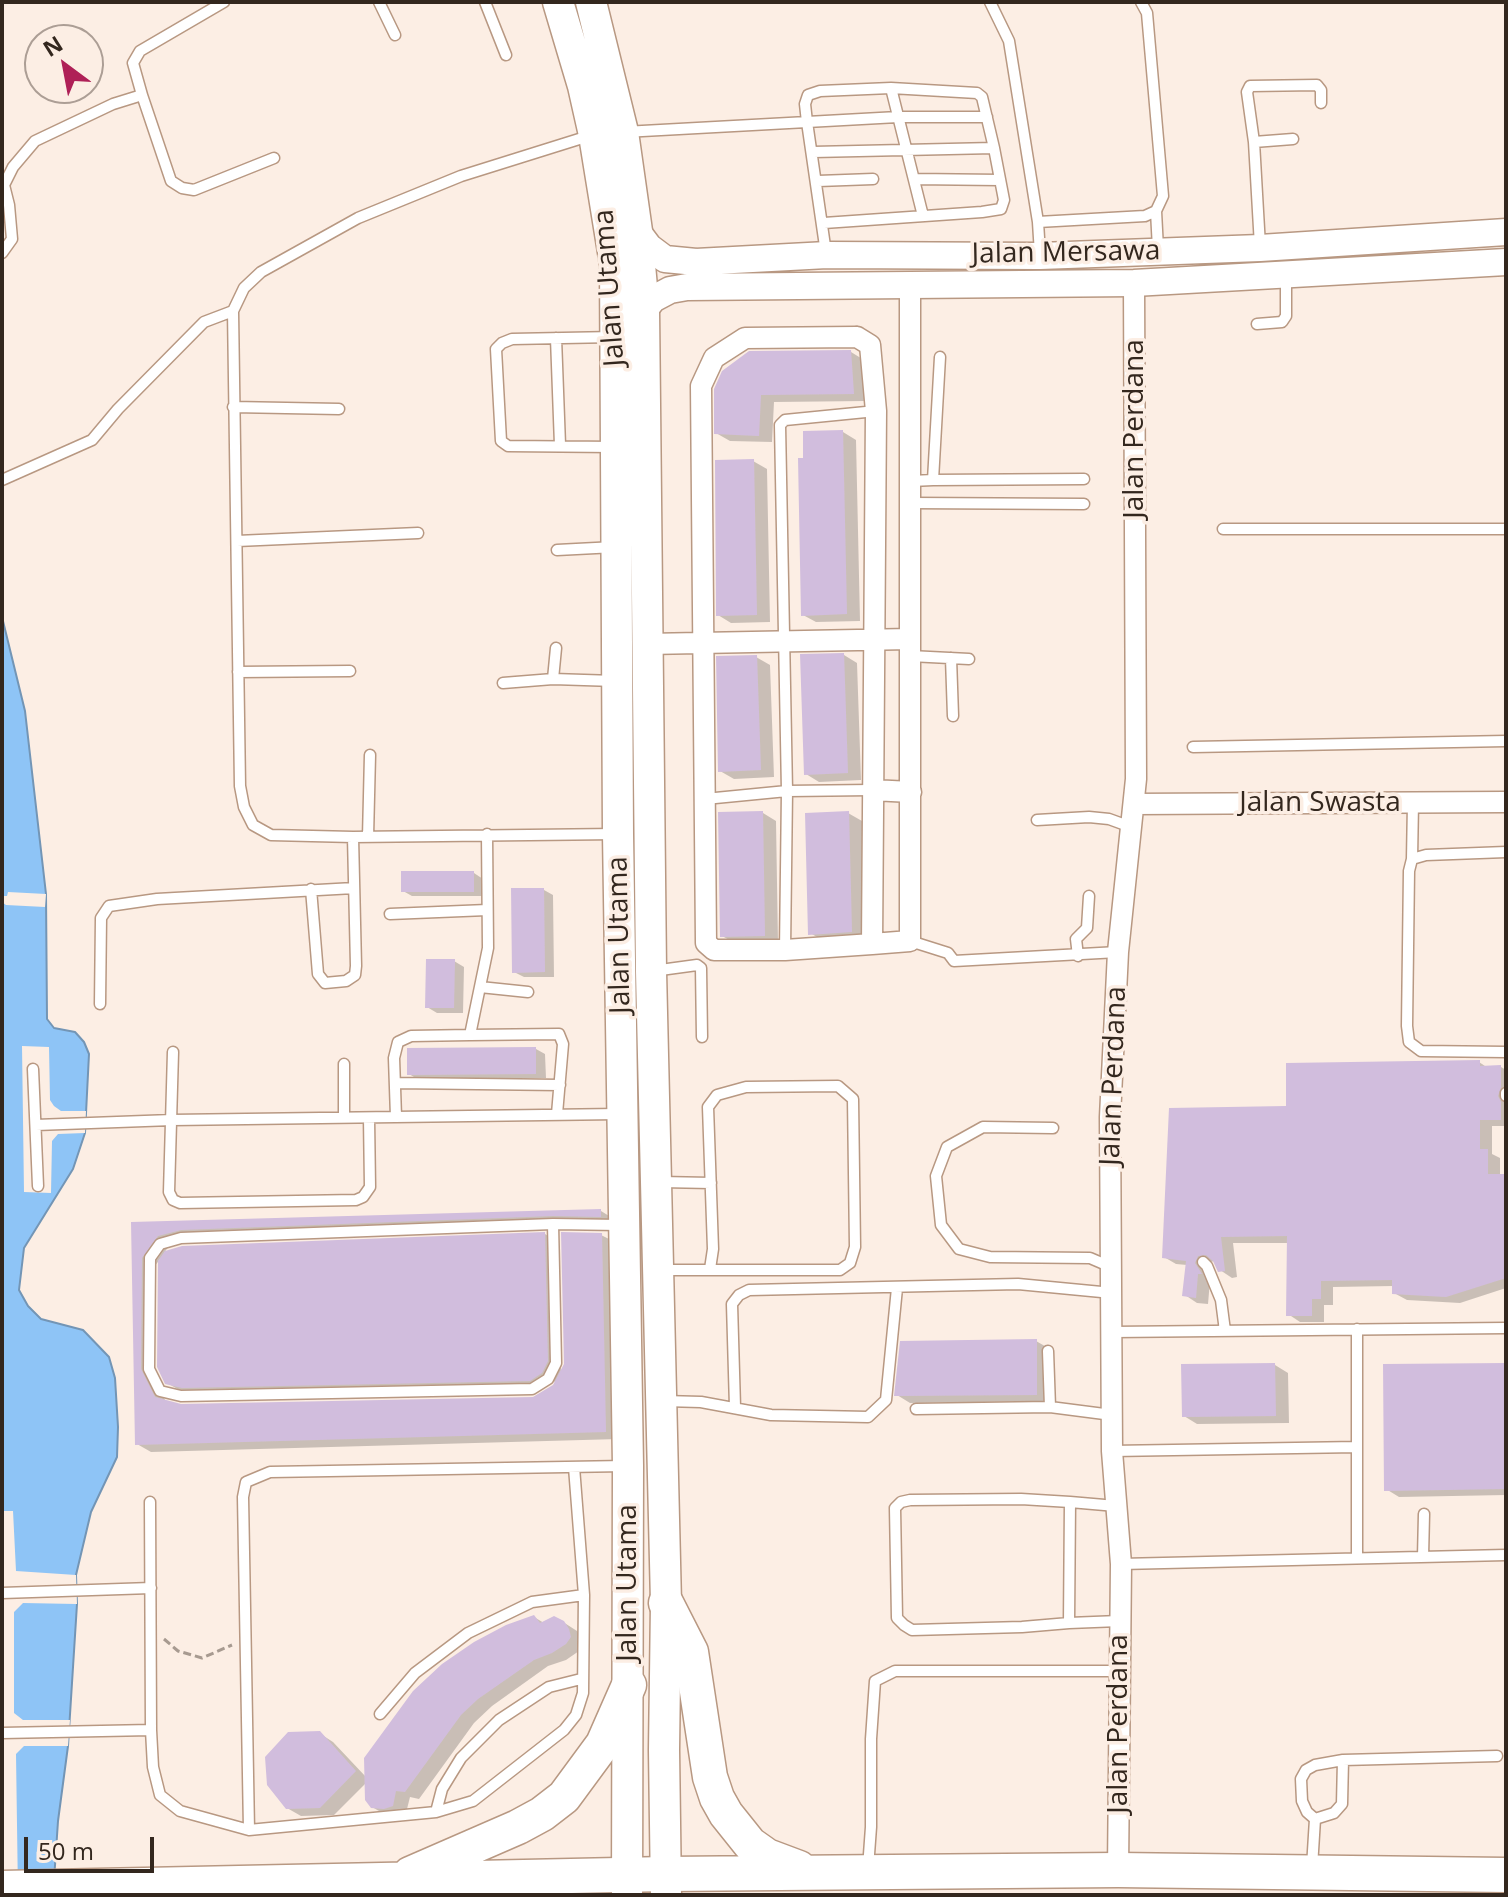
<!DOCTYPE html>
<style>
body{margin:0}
#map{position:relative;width:1508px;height:1897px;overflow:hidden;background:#fceee4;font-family:"Open Sans",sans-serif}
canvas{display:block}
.frame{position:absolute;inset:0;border:4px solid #33271e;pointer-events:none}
.north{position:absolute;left:24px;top:24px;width:80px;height:80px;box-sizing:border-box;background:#fceee4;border:2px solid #ac9e95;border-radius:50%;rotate:328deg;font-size:22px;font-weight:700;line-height:32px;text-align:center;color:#33271e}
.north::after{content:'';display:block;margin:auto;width:28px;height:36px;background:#af2057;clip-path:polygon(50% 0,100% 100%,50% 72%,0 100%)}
.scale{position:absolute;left:24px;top:1837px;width:130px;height:36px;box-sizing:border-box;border:4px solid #33271e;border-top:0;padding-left:10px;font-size:24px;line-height:28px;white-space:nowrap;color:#33271e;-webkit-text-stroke:6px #fceee4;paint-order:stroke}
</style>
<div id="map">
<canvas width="1508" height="1897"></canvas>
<div class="frame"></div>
<div class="north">N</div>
<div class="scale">50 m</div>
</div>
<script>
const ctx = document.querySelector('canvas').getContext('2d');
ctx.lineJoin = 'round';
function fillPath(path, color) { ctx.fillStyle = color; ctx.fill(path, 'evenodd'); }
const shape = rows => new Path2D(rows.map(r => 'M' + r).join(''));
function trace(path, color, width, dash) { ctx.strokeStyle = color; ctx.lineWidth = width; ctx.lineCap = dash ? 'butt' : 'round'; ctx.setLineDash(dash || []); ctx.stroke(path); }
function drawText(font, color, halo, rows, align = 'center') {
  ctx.font = font + ' "Open Sans",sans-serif'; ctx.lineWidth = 7; ctx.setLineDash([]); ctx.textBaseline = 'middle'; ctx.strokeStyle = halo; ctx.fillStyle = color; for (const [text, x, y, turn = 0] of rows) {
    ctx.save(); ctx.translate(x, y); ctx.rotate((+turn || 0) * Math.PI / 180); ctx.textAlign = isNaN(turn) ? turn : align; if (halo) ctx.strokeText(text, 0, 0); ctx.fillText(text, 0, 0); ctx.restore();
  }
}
const water = shape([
 [2,617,25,711,46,894,47,1019,54,1028,75,1032,84,1042,89,1054,85,1133,73,1169,24,1248,19,1290,28,1306,41,1319,83,1330,109,1357,115,1378,118,1427,117,1457,91,1512,76,1575,77,1604,68,1746,58,1821,53,1895,2,1895,2,617]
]);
fillPath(water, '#8ec4f6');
trace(water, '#7395b5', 2);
fillPath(shape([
 [8,892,46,894,45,907,6,905,2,902,2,896,7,896],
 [22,1046,49,1047,50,1100,54,1106,61,1111,86,1111,85,1133,58,1134,52,1141,51,1193,24,1192],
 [2,1511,13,1511,16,1571,76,1575,77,1604,23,1603,14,1612,14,1713,23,1720,70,1720,68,1746,24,1746,16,1754,18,1895,2,1895]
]), '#fceee4');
fillPath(shape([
 [851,352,864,360,866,401,774,402,772,442,730,441,716,433,716,389],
 [843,432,856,440,860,621,816,622,803,615],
 [753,461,767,469,770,622,731,623,718,615],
 [844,655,857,663,861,780,819,782,806,774],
 [756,657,770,665,774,777,734,779,720,771],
 [763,813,776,821,778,943,735,943,722,936],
 [848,813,862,821,864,939,824,941,810,933],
 [474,873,483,879,483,896,412,896,403,891],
 [544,890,553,895,554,977,524,977,514,972],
 [454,961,464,967,463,1013,437,1013,427,1007],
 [536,1049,545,1054,546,1078,419,1080,409,1074],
 [1479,1062,1488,1068,1501,1067,1506,1070,1506,1126,1492,1126,1492,1154,1500,1158,1500,1176,1506,1176,1506,1288,1460,1303,1407,1300,1394,1293,1394,1286,1333,1287,1333,1305,1324,1305,1324,1322,1300,1322,1288,1314,1289,1243,1233,1243,1237,1277,1232,1278,1220,1270,1215,1261,1210,1262,1207,1271,1210,1281,1208,1304,1197,1303,1185,1295,1187,1265,1176,1264,1164,1257,1288,1108],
 [601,1211,614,1219,614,1223,171,1243,164,1253,545,1234,558,1242,561,1374,566,1364,601,1235,615,1242,619,1439,151,1452,137,1444,133,1224],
 [160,1259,167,1383,181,1391,197,1395,544,1388,559,1379,554,1387,534,1399,181,1406,166,1402,154,1378,155,1266],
 [1036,1341,1050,1349,1050,1401,910,1403,897,1395],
 [1275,1365,1288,1373,1289,1423,1197,1424,1184,1416],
 [1506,1365,1506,1495,1399,1497,1386,1489],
 [534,1617,544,1623,563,1622,577,1631,582,1638,579,1651,566,1660,548,1666,492,1706,474,1723,419,1799,410,1797,406,1813,386,1815,372,1807,367,1782,334,1815,301,1816,287,1808,319,1733,333,1742,366,1777]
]), '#0003');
fillPath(shape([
 [851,350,854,394,761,395,759,436,714,434,714,389,722,371,749,351],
 [843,430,847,614,801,616,798,458,803,458,803,431],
 [754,459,757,615,716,616,715,460],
 [844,653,848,773,804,775,800,654],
 [757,655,761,770,718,772,716,656],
 [763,811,765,936,720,937,718,812],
 [849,811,852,932,808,935,805,813],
 [401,871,474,871,474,892,401,892],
 [511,888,544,888,545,972,512,973],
 [426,959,455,959,454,1008,425,1008],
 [536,1047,536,1074,407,1075,407,1048],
 [1480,1060,1480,1066,1501,1065,1501,1087,1498,1096,1501,1102,1501,1120,1480,1120,1480,1149,1488,1149,1488,1174,1506,1174,1506,1278,1446,1297,1392,1294,1392,1280,1321,1281,1321,1299,1312,1299,1312,1316,1286,1316,1287,1236,1221,1237,1225,1271,1218,1272,1213,1261,1206,1255,1198,1256,1195,1263,1202,1274,1198,1274,1196,1298,1182,1296,1186,1261,1162,1258,1169,1108,1286,1106,1286,1063],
 [601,1209,601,1217,553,1216,181,1230,158,1236,142,1258,141,1369,155,1397,181,1404,533,1397,553,1385,564,1364,561,1232,602,1233,606,1432,135,1445,131,1222],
 [545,1232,548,1361,542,1373,530,1381,182,1388,165,1384,157,1367,158,1261,165,1251,182,1246],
 [1037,1339,1037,1395,894,1396,900,1341],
 [1275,1363,1276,1416,1182,1417,1181,1364],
 [1506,1363,1506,1489,1384,1491,1383,1364],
 [534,1615,540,1623,554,1616,564,1621,569,1629,571,1637,566,1644,552,1653,534,1660,478,1699,461,1715,405,1792,396,1791,393,1806,384,1809,371,1808,365,1800,364,1758,413,1691,442,1664,474,1642,506,1625],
 [320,1731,356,1771,320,1808,286,1809,267,1785,265,1757,288,1732]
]), '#d1bddd');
const service = shape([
 [224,2,140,51,133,63,142,95,171,181,182,188,194,190,274,158],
 [379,2,395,35],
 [485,2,506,55],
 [990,2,1009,41,1038,222,1040,254],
 [891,88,923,216],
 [624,132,807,122,826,253],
 [592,135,461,176,358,218,261,272,244,288,233,311,240,786,244,807,253,825,271,835,353,837,617,834],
 [1254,142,1293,139],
 [813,152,994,148],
 [914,179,1000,180],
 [818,181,873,179],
 [1156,211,1158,249],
 [1038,222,1145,216,1156,211,1163,196,1147,13,1141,2],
 [824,223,982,212,1001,209,1004,200,994,148,982,97,977,93,891,88,820,91,808,95,805,104,807,122,898,117,987,117],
 [1260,246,1254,142,1247,92,1250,86,1317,85,1321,90,1321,103],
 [2,253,12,239,9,205,4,185,13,167,35,141,113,104,142,95],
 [1257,324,1282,322,1286,316,1286,277],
 [614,337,512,339,502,343,496,349,501,441,508,446,614,447],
 [556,338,560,445],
 [233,407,339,409],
 [2,480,92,440,118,409,204,322,233,311],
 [933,480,1084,479],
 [911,481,933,480,940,357],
 [911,503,1084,504],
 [1223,529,1506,529],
 [237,541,418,533],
 [557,550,615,547],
 [910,656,969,659],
 [951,658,953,716],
 [238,672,350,671],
 [553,679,556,648],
 [503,683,553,679,615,681],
 [1193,747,1506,741],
 [705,799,787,791,872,790],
 [1037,820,1089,817,1109,819,1131,827],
 [487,834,488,948,470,1035,559,1034,563,1044,557,1114],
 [368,837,370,755],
 [1506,852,1426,855,1412,859,1409,871,1407,1026,1409,1042,1421,1051,1506,1052],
 [1412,859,1413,803],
 [311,889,318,974,325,983,346,981,355,975,356,966,353,837],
 [390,914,487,910],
 [910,941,948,953,954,961,1118,952],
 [785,950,787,791,780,425,785,420,876,411],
 [1078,956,1076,939,1087,928,1089,896],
 [653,971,697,965,701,968,702,1037],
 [480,987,528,992],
 [100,1004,101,918,109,906,157,899,354,888],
 [173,1052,169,1192,173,1200,180,1203,356,1200,363,1197,370,1187,369,1118],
 [33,1069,38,1186],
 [395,1083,560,1085],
 [1506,1093,1506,1096],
 [344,1117,344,1064],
 [396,1117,394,1058,398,1042,411,1036,470,1035],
 [36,1125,172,1120,618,1114],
 [1053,1128,983,1127,947,1147,936,1176,941,1225,959,1249,990,1257,1090,1258,1111,1267],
 [661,1182,711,1183],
 [553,1224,556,1363,548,1379,532,1389,181,1396,160,1391,149,1369,150,1258,160,1244,181,1238,553,1224,620,1225],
 [1203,1262,1207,1266,1221,1300,1225,1331],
 [662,1270,840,1270,850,1263,855,1247,853,1099,838,1086,746,1087,717,1095,708,1107,713,1249,710,1269],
 [1113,1332,1506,1328],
 [1048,1351,1050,1407],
 [664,1401,701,1402,771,1415,868,1417,886,1400,897,1288],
 [735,1407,732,1304,739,1295,749,1290,1018,1284,1112,1293],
 [916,1409,1050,1407,1112,1415],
 [1112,1451,1357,1447],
 [150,1502,151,1730,153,1767,160,1795,180,1811,249,1830,436,1812,473,1801,564,1730,576,1715,583,1693,584,1595,574,1467],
 [1116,1506,1070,1502,1069,1623,1119,1621],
 [1423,1557,1424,1514],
 [1357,1558,1357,1329],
 [1121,1564,1506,1555],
 [2,1593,151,1588],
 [1069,1623,1022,1627,912,1630,904,1625,897,1618,895,1508,901,1502,910,1500,1021,1499,1070,1502],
 [380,1714,415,1673,468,1633,532,1602,584,1595],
 [2,1733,151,1730],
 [436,1812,442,1789,461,1758,499,1720,549,1687,581,1679],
 [1315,1819,1307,1812,1302,1801,1301,1779,1306,1770,1315,1765,1343,1760,1497,1756],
 [249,1830,243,1497,246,1482,270,1472,625,1466],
 [1312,1867,1315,1819,1334,1813,1342,1804,1343,1760],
 [868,1868,871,1827,871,1739,875,1681,895,1671,1119,1671]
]);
const minor = shape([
 [857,337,870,345,876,411,872,944,785,950,714,950,706,943,701,386,714,358,745,338,857,337],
 [647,644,910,639],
 [872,790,911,792],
 [1134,804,1506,802],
 [872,944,910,941,910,287],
 [1118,1870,1121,1564,1112,1451,1110,1117,1118,952,1136,779,1134,283]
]);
const tertiary = shape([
 [637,231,649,247,665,259,696,262,827,255,1040,256,1260,248,1506,232],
 [644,310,653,299,670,290,687,287,1134,283,1506,262]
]);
const secondary = shape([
 [558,2,583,86,594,135,615,264,618,834,628,1466,627,1895],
 [591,2,623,132,637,231,644,310,651,971,666,1603,664,1750,666,1895]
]);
const trunk = shape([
 [666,1603,691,1652,710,1777,717,1798,726,1814,750,1844,767,1856,799,1868],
 [410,1874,518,1827,542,1814,564,1797,603,1744,629,1685],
 [2,1888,666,1874,1118,1870,1506,1875]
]);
trace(service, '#b89882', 13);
trace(minor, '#b89882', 23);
trace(tertiary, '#b89882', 29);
trace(secondary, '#b89882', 33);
trace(trunk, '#b89882', 37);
trace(shape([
 [164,1639,178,1651,202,1658,232,1645]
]), '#a79a90', 3, [8, 4]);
trace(service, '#fff', 10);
trace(minor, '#fff', 20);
trace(tertiary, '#fff', 26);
trace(secondary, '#fff', 30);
trace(trunk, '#fff', 34);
drawText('28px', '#33271e', '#fceee4', [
 ["Jalan Mersawa",1066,253,-1],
 ["Jalan Utama",610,288,-94],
 ["Jalan Perdana",1135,429,-90],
 ["Jalan Swasta",1320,803],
 ["Jalan Utama",620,935,-91],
 ["Jalan Perdana",1114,1076,-88],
 ["Jalan Utama",628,1583,-90],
 ["Jalan Perdana",1119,1724,-90]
]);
</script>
